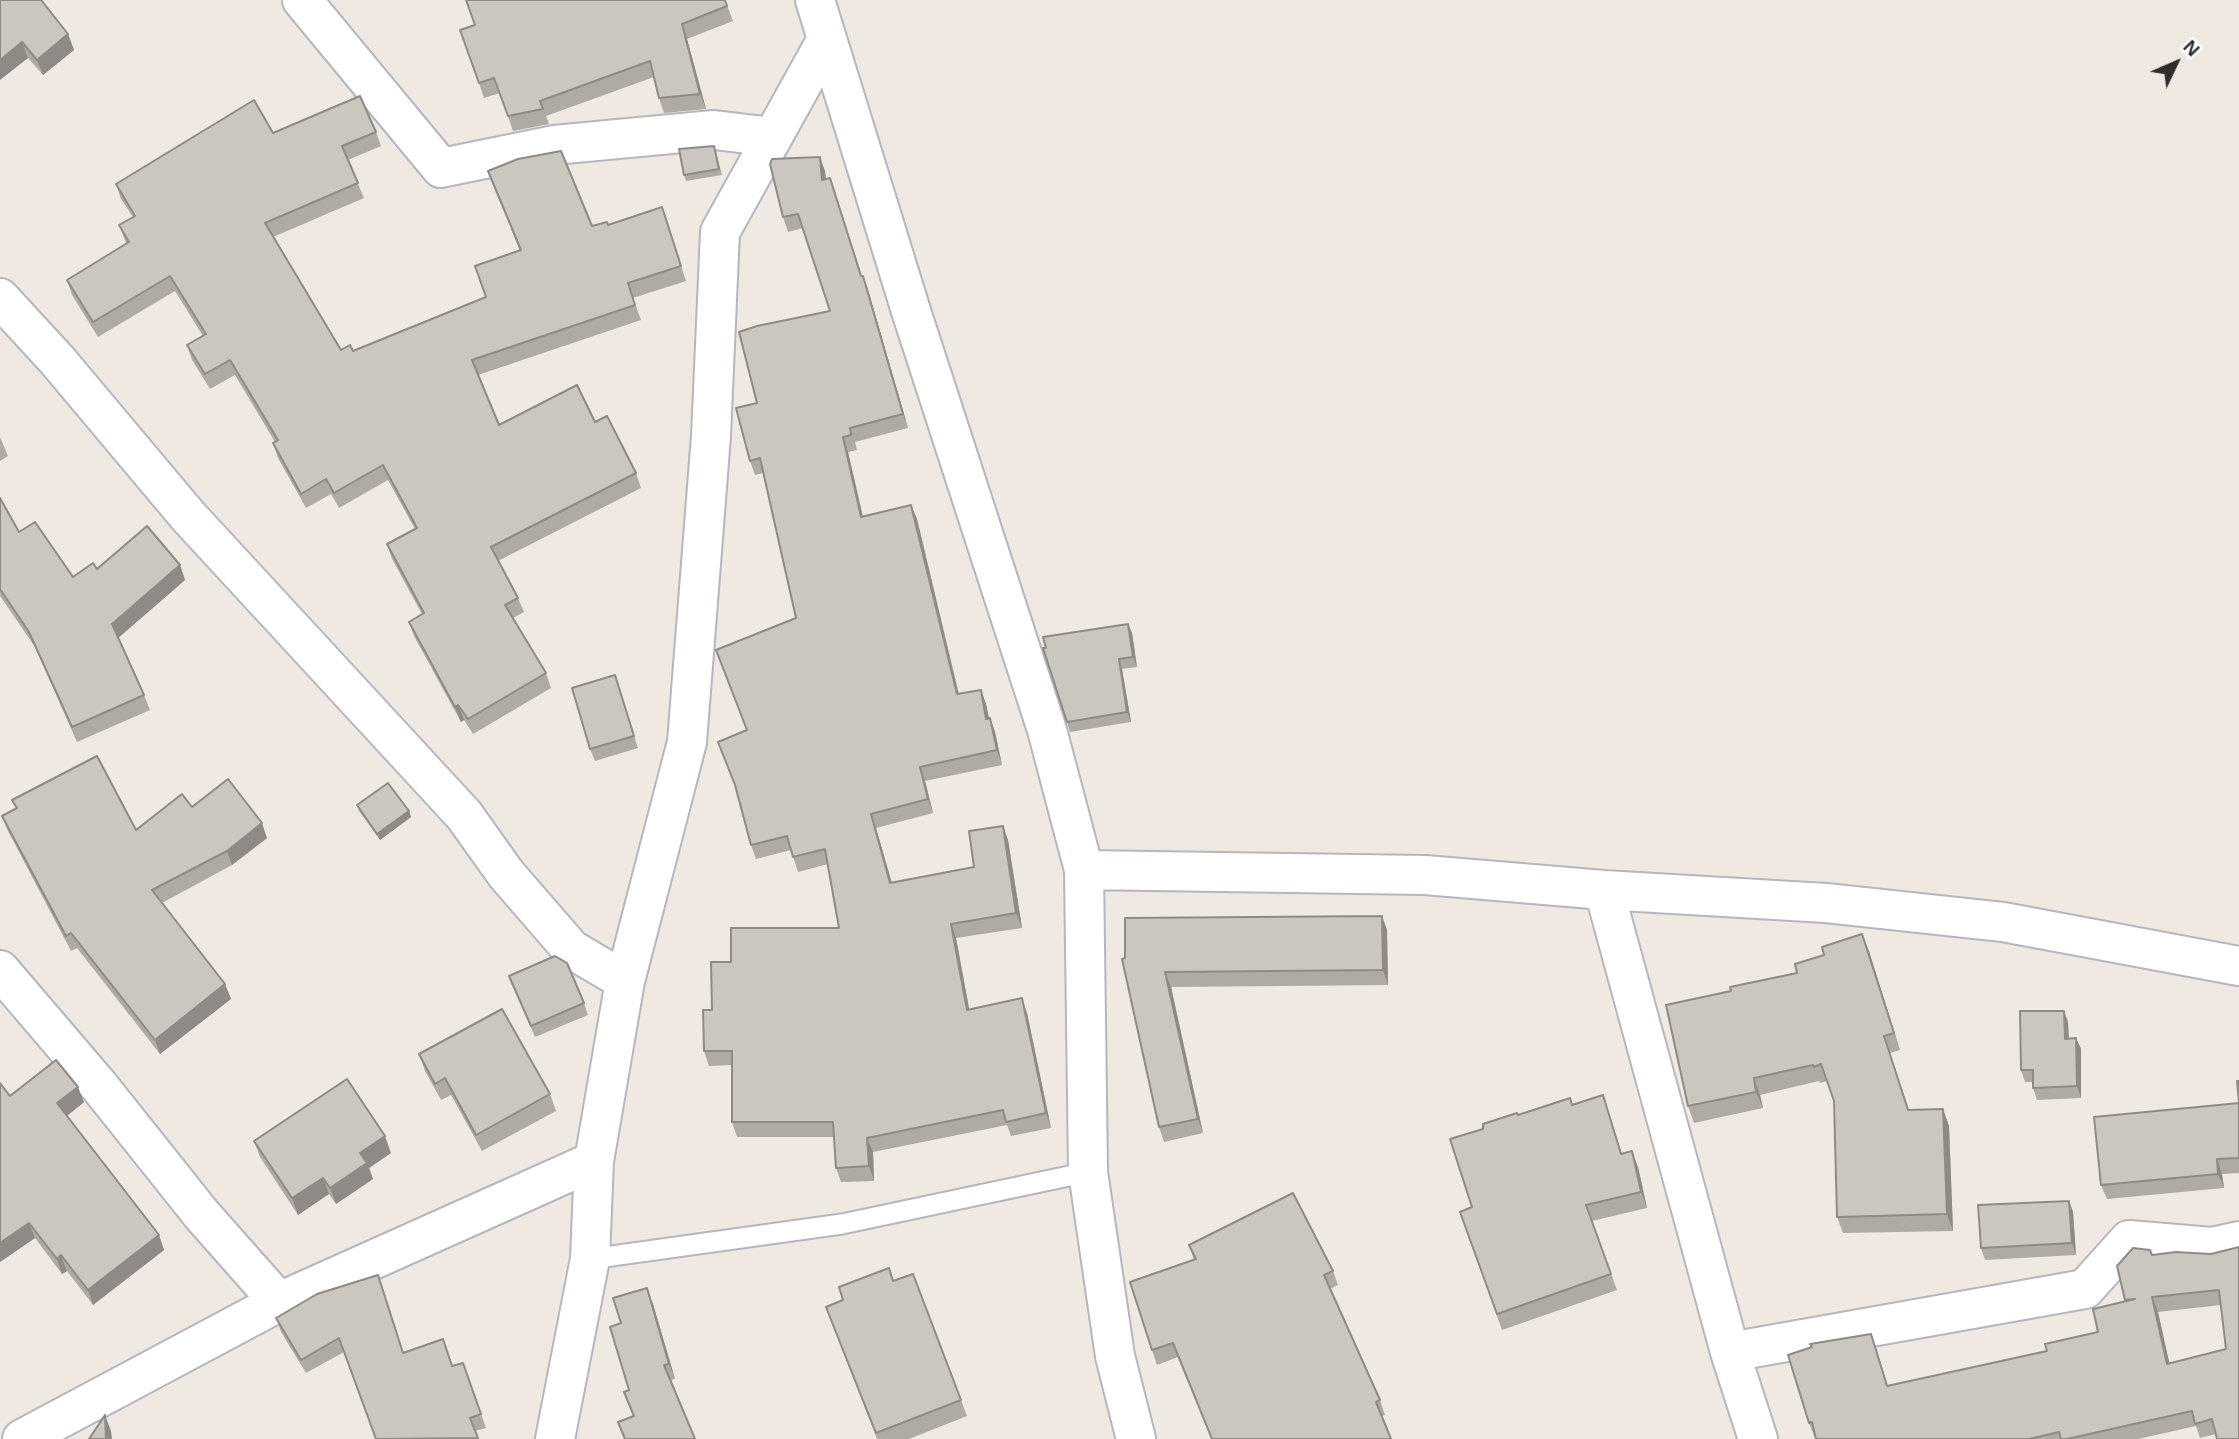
<!DOCTYPE html>
<style>
body{margin:0}
#map{position:relative;width:2239px;height:1439px;overflow:hidden;background:#efe9e1;font-family:Helvetica,sans-serif}
canvas{display:block}
.north{position:absolute;left:2141px;top:28px;width:70px;height:70px;-webkit-text-stroke:5px #fff;paint-order:stroke;rotate:46deg;font-size:19px;font-weight:700;line-height:28px;text-align:center;color:#2e2e2e}
.north::after{content:'';display:block;margin:auto;width:24px;height:32px;background:#2e2e2e;clip-path:polygon(50% 0,100% 100%,50% 72%,0 100%)}
</style>
<div id="map">
<canvas width="2239" height="1439"></canvas>
<div class="north">N</div>
</div>
<script>
const ctx = document.querySelector('canvas').getContext('2d');
ctx.lineJoin = 'round';
const shape = rows => new Path2D(rows.map(r => 'M' + r).join(''));
function trace(path, color, width, dash) { ctx.strokeStyle = color; ctx.lineWidth = width; ctx.lineCap = dash ? 'butt' : 'round'; ctx.setLineDash(dash || []); ctx.stroke(path); }
function fillPath(path, color) { ctx.fillStyle = color; ctx.fill(path, 'evenodd'); }
const service = shape([
 [590,1259,842,1224,1088,1172]
]);
const minor = shape([
 [302,0,441,168,554,145,714,130,773,137],
 [815,0,911,311,1047,730,1084,870,1088,1172,1115,1356,1136,1439],
 [0,298,57,360,188,516,464,815,506,874,571,949,625,981],
 [1084,870,1425,875,1604,890,1826,903,2003,922,2239,966],
 [1604,890,1730,1352,1758,1439],
 [0,970,100,1087,202,1215,279,1302],
 [1730,1352,2085,1289,2129,1240,2212,1247,2239,1241],
 [22,1439,279,1302,594,1161],
 [555,1439,590,1259,594,1161,625,981,687,742,711,436,720,232,826,41]
]);
trace(service, '#b4b7c1', 23);
trace(minor, '#b4b7c1', 42);
trace(service, '#fff', 19);
trace(minor, '#fff', 38);
fillPath(shape([
 [0,0,68,34,74,50,43,75,28,58],
 [725,0,733,21,687,39,706,109,664,113,659,98,654,77,546,116,549,124,513,131,500,93,484,98,479,83,475,25],
 [376,132,381,146,348,160,364,198,273,237,341,350,353,351,486,297,520,251,488,171,592,226,667,222,686,281,633,298,641,320,478,375,499,425,595,422,636,473,641,488,498,561,518,598,524,612,513,618,546,673,551,688,473,734,464,720,461,722,414,636,409,622,422,614,392,559,387,544,415,529,388,480,339,508,331,494,306,508,278,458,273,443,275,442,235,375,210,389,192,360,187,345,203,336,175,291,98,337,72,295,67,280,126,243,119,225,133,217,121,199,116,184],
 [716,152,722,175,686,181,684,175],
 [825,171,826,179,835,192,862,276,863,276,868,290,908,428,855,442,857,450,848,452,863,516,911,505,917,519,959,694,981,690,986,704,989,718,995,732,1002,765,925,781,933,813,876,828,891,882,974,867,1003,826,1008,840,1022,928,956,938,969,1009,1027,1013,1051,1128,1011,1136,1007,1125,873,1152,874,1181,841,1182,836,1168,834,1137,737,1137,732,1122,732,1065,709,1066,704,1051,712,1010,731,962,839,928,828,864,798,872,791,850,756,859,751,845,747,730,796,618,763,473,755,475,750,461,757,403,830,311,803,228,788,232,783,217],
 [0,437,8,456,0,461],
 [0,498,19,532,73,577,97,569,180,565,185,580,118,638,144,695,150,710,77,742,35,647,0,596],
 [1128,624,1132,633,1137,667,1122,669,1131,722,1070,732,1067,722],
 [615,675,638,748,595,761,590,749],
 [12,800,136,830,192,807,267,838,232,865,162,903,225,984,231,999,160,1054,77,948,71,951,8,831,2,816,16,809],
 [357,805,409,811,411,817,380,840,359,811],
 [1382,916,1387,930,1388,985,1171,987,1203,1133,1164,1142,1159,1127,1122,959],
 [1862,934,1900,1050,1890,1053,1909,1110,1943,1109,1949,1126,1953,1231,1843,1233,1837,1217,1834,1101,1827,1081,1820,1083,1819,1081,1760,1095,1763,1108,1694,1123,1688,1106,1731,991,1797,973,1824,955],
 [509,976,584,1003,588,1015,535,1037],
 [2064,1011,2068,1022,2069,1038,2076,1038,2081,1049,2081,1098,2037,1100,2033,1088,2033,1082,2025,1082,2021,1070],
 [419,1054,550,1094,556,1111,482,1151,451,1095,441,1100,425,1071],
 [2239,1081,2239,1173,2222,1174,2224,1188,2107,1199,2101,1185,2239,1103],
 [10,1096,84,1102,67,1116,159,1235,164,1250,93,1305,67,1271,62,1274,35,1238,0,1262],
 [1572,1105,1608,1111,1622,1154,1638,1167,1647,1208,1592,1221,1617,1290,1502,1330,1460,1212,1472,1207,1483,1129,1518,1115],
 [254,1141,391,1153,369,1168,373,1179,336,1204,329,1194,298,1215,260,1157],
 [2069,1201,2073,1212,2076,1255,1985,1260,1981,1248],
 [1189,1245,1333,1271,1338,1285,1330,1289,1380,1400,1385,1415,1382,1416,1391,1439,1212,1439,1178,1357,1157,1365,1152,1350,1194,1260],
 [2239,1247,2216,1434,2200,1438,2196,1426,2138,1439,1816,1439,1815,1438,1809,1423,1876,1348,1888,1386,2047,1351,2098,1332,2126,1301,2117,1266,2152,1255,2211,1254],
 [2221,1305,2226,1349,2169,1364,2158,1312],
 [913,1274,967,1416,909,1439,877,1439,832,1324,893,1281],
 [378,1275,403,1353,453,1366,463,1363,486,1428,475,1431,478,1439,376,1439,344,1352,306,1373,281,1332,276,1318],
 [653,1304,675,1379,670,1380,695,1439,624,1439,618,1422,633,1416,624,1392,629,1390,621,1323]
]), '#afaba4');
fillPath(shape([
 [682,24,687,39,706,109,700,94],
 [68,34,74,50,43,75,37,60],
 [22,42,28,58,0,80,0,60],
 [820,157,825,171,827,194,822,180],
 [863,276,868,290,908,428,903,414],
 [843,437,848,452,866,531,861,517],
 [911,505,917,519,962,709,957,694],
 [180,565,185,580,117,639,112,624],
 [1128,624,1132,633,1137,667,1133,657],
 [1119,659,1122,669,1131,722,1127,712],
 [981,690,986,704,992,733,986,719],
 [458,705,464,720,461,722,455,707],
 [990,718,995,732,1002,765,997,750],
 [920,767,925,781,933,813,928,799],
 [409,811,411,817,380,840,377,834],
 [871,814,876,828,896,897,890,883],
 [262,823,267,838,232,865,227,851],
 [1003,826,1008,840,1022,928,1016,913],
 [1382,916,1387,930,1388,985,1383,970],
 [951,924,956,938,972,1024,967,1010],
 [1862,934,1869,951,1900,1050,1894,1033],
 [1165,972,1171,987,1203,1133,1198,1119],
 [225,984,231,999,160,1054,155,1040],
 [1022,998,1027,1013,1051,1128,1046,1113],
 [2064,1011,2068,1022,2069,1050,2065,1039],
 [2076,1038,2081,1049,2081,1098,2077,1086],
 [1754,1078,1760,1095,1763,1108,1756,1092],
 [78,1087,84,1102,63,1119,57,1103],
 [1943,1109,1949,1126,1953,1231,1947,1214],
 [385,1136,391,1153,369,1168,373,1179,336,1204,330,1188,360,1153],
 [867,1138,873,1152,874,1181,869,1166],
 [1632,1151,1638,1167,1647,1208,1641,1192],
 [2217,1159,2222,1174,2224,1188,2218,1174],
 [323,1178,329,1194,298,1215,292,1198],
 [2069,1201,2073,1212,2076,1255,2072,1243],
 [29,1223,35,1238,0,1262,0,1243],
 [159,1235,164,1250,93,1305,88,1290],
 [61,1255,67,1271,62,1274,57,1259],
 [647,1288,653,1304,675,1379,669,1364],
 [2152,1297,2158,1312,2173,1379,2167,1364],
 [1871,1334,1876,1348,1892,1401,1887,1386],
 [105,1415,111,1431,112,1439,106,1439]
]), '#8e8b86');
const building = shape([
 [0,0,41,0,68,34,37,60,22,42,0,60,0,0],
 [466,0,725,0,727,6,682,24,700,94,659,98,650,61,540,101,543,109,508,116,494,78,479,83,460,30,475,25,466,0],
 [360,96,376,132,342,146,358,183,265,223,341,350,350,345,353,351,486,297,475,266,521,250,488,171,518,159,561,151,592,226,607,222,608,225,662,207,681,266,628,283,635,305,472,360,499,425,577,385,595,422,607,416,636,473,491,547,518,598,505,605,546,673,468,719,458,705,455,707,409,622,424,613,387,544,417,528,383,465,334,493,326,479,301,494,273,443,278,440,230,360,205,374,187,345,206,334,170,276,93,322,67,280,129,242,119,225,135,216,116,184,254,100,273,133,360,96],
 [714,146,719,169,684,175,679,149,714,146],
 [820,157,822,180,830,178,861,276,863,276,903,414,850,428,851,435,843,437,861,517,911,505,957,694,981,690,986,719,990,718,997,750,920,767,928,799,871,814,890,883,974,867,969,831,1003,826,1016,913,951,924,967,1010,1022,998,1046,1113,1006,1122,1003,1110,867,1138,869,1166,836,1168,833,1122,732,1122,732,1051,704,1051,703,1010,712,1010,711,962,731,962,731,928,839,928,825,849,793,857,787,836,751,845,735,785,718,742,747,730,716,650,796,618,760,458,750,461,736,408,757,403,739,332,757,326,830,311,798,214,783,217,770,164,772,159,820,157],
 [0,498,19,532,35,522,73,577,93,563,97,569,147,526,180,565,112,624,144,695,72,727,29,632,0,589,0,498],
 [1128,624,1133,657,1119,659,1127,712,1067,722,1043,648,1046,648,1043,637,1128,624],
 [615,675,634,736,590,749,572,688,615,675],
 [97,756,136,830,182,794,192,807,228,779,262,823,227,851,152,890,225,984,155,1040,71,933,66,936,2,816,17,808,12,800,97,756],
 [388,783,409,811,377,834,357,805,388,783],
 [1382,916,1383,970,1165,972,1198,1119,1159,1127,1122,959,1125,958,1125,918,1382,916],
 [1862,934,1894,1033,1884,1036,1908,1110,1943,1109,1947,1214,1837,1217,1834,1101,1821,1064,1814,1067,1813,1065,1754,1078,1756,1092,1688,1106,1666,1005,1731,991,1730,987,1797,973,1795,964,1824,955,1822,947,1862,934],
 [555,956,567,963,584,1003,531,1026,509,976,555,956],
 [502,1009,550,1094,476,1135,445,1078,435,1084,419,1054,502,1009],
 [2020,1011,2064,1011,2065,1039,2076,1038,2077,1086,2033,1088,2033,1070,2021,1070,2020,1011],
 [56,1060,78,1087,57,1103,159,1235,88,1290,61,1255,57,1259,29,1223,0,1243,0,1083,10,1096,56,1060],
 [347,1079,385,1136,360,1153,367,1163,330,1188,323,1178,292,1198,254,1141,347,1079],
 [2237,1081,2239,1081,2239,1158,2217,1159,2218,1174,2101,1185,2094,1117,2239,1103,2237,1081],
 [1603,1095,1621,1154,1632,1151,1641,1192,1586,1205,1611,1274,1497,1314,1460,1212,1472,1207,1450,1139,1483,1129,1483,1124,1517,1113,1518,1115,1570,1098,1572,1105,1603,1095],
 [1293,1193,1333,1271,1324,1275,1380,1400,1376,1402,1391,1439,1212,1439,1173,1343,1152,1350,1130,1282,1196,1259,1189,1245,1293,1193],
 [2069,1201,2072,1243,1981,1248,1978,1205,2069,1201],
 [2239,1247,2239,1439,2217,1439,2212,1419,2195,1424,2192,1411,2067,1439,2061,1439,2059,1432,2029,1439,1816,1439,1812,1422,1809,1423,1788,1355,1812,1347,1810,1344,1871,1334,1887,1386,2047,1351,2045,1344,2098,1332,2093,1309,2135,1299,2125,1300,2117,1266,2133,1248,2150,1250,2152,1255,2176,1252,2211,1254,2239,1247],
 [2219,1290,2226,1349,2167,1364,2152,1297,2219,1290],
 [889,1268,893,1281,913,1274,961,1400,876,1433,826,1307,843,1300,839,1287,889,1268],
 [378,1275,403,1353,443,1339,452,1366,463,1363,481,1414,470,1418,478,1438,376,1439,339,1338,301,1360,276,1318,317,1294,378,1275],
 [647,1288,669,1364,664,1365,695,1439,625,1439,618,1422,634,1416,624,1392,629,1390,610,1327,621,1323,613,1298,647,1288],
 [105,1415,106,1439,89,1439,105,1415]
]);
fillPath(building, '#cbc7bf');
trace(building, '#8e8b86', 2);
</script>
